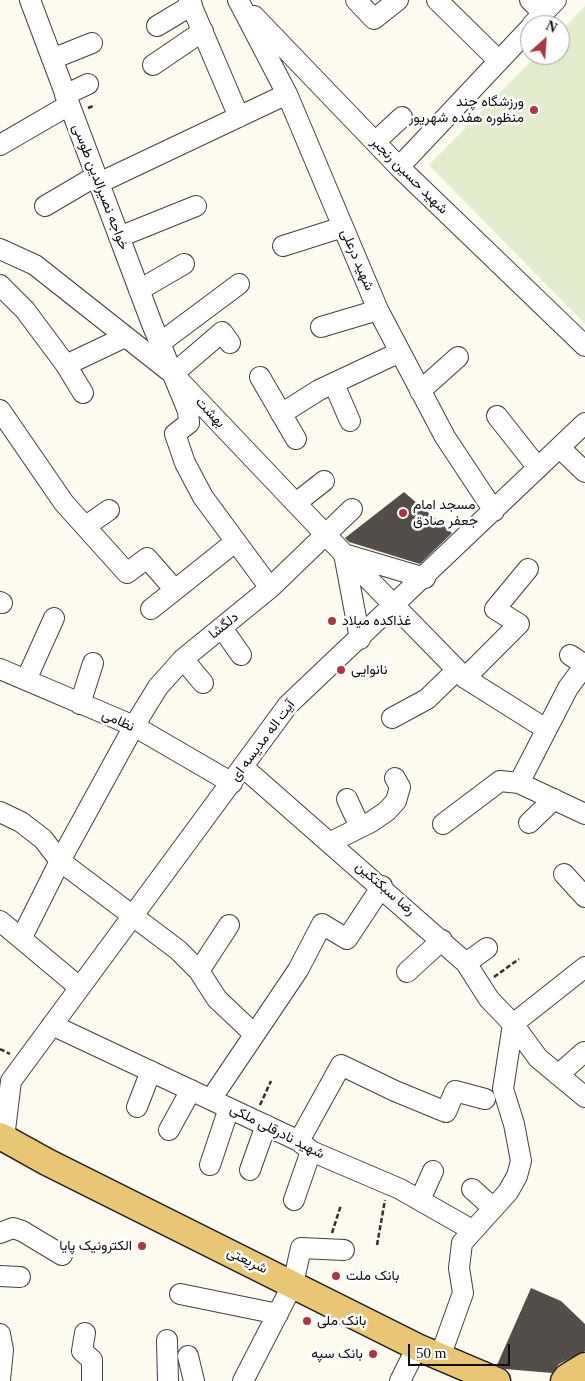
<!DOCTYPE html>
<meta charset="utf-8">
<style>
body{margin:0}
#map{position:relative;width:585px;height:1381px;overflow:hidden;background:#fdfaef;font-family:"Times New Roman",serif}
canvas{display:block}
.north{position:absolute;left:520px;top:15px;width:50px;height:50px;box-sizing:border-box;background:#fff;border:1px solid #9e9e9e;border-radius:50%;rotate:26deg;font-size:14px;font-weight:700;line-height:20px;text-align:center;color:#0d0d0d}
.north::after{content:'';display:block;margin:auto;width:18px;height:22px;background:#ac3641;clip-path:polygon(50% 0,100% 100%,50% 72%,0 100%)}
.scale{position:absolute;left:408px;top:1344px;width:102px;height:22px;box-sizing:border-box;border:2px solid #0d0d0d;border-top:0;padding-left:6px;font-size:15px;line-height:18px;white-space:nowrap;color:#0d0d0d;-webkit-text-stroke:4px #fff;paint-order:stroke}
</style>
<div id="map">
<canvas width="585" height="1381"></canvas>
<div class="north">N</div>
<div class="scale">50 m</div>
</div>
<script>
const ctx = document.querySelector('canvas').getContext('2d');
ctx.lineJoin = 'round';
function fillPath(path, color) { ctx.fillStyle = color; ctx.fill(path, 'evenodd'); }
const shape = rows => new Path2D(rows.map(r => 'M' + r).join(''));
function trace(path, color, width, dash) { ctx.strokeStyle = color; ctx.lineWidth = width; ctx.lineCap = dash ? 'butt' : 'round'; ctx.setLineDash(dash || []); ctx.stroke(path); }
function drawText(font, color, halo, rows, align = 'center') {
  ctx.font = font + ' "Times New Roman",Vazirmatn,serif'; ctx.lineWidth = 5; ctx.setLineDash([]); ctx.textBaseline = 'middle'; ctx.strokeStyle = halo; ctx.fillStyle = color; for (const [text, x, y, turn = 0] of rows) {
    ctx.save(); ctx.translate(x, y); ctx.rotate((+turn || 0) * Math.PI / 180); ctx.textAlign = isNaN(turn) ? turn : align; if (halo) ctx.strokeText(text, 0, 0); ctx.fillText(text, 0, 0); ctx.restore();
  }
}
fillPath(shape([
 [585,6,585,324,429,165,537,55,560,55,560,32]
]), '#e3eccd');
fillPath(shape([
 [404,492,452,533,420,564,349,542,345,538],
 [531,1288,561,1301,585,1324,585,1351,559,1364,552,1373,505,1369,497,1365]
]), '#544e4b');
const minor = shape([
 [30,0,152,324,188,411,189,423,175,434,185,463,203,497,270,588],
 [189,0,239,117],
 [238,0,287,94,378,310,445,437,494,511],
 [356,0,374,19,398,0],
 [437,0,499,61],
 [530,0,543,13],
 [254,16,399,167,585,346],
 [532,25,556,0],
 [157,26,192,5],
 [52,59,92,43],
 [153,65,203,31],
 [65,95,88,84],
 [375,142,402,117],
 [0,145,69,105],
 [399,167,530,28],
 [99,183,287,94],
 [45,206,96,176],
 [119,237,196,206],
 [283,246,343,227],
 [0,249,35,265,173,374,344,554,465,678,546,729],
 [0,285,25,310,66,365,83,393],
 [139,290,184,264],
 [321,327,378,310],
 [160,343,239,284],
 [66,365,125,337],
 [173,374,222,332,230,343],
 [260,377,296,439],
 [334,384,350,421],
 [420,391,458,357],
 [0,410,64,503,127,573,147,558,175,590,235,542],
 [281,414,319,390,400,352],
 [497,416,538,468],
 [560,448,585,472],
 [296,503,324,481],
 [86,526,109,510],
 [0,602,2,603],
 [151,609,175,590],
 [222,628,241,655],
 [360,639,344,554,425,578],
 [570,655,585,665],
 [183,659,203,683],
 [585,665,568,688,519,783,585,814],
 [0,669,134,726,232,783],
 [465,678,519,624,495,609,528,569],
 [26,680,54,618],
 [80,704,93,663],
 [392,718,427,699,457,670],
 [243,767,466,963,489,999,513,1024,538,1058,585,1097],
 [347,799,360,827],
 [0,812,21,822,43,839,60,861,178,950,199,971,217,999,253,1033],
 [529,823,554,799],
 [443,824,500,781,519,783],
 [331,842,371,822,387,811,396,801,400,787,395,778],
 [564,874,585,897],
 [0,921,79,987],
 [22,937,60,861,134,726,158,687,183,659,270,588,352,509],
 [466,963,487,948],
 [199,971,229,925],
 [407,972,442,940],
 [513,1024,585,967],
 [52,1025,299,1141,311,1151,400,1189,472,1230],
 [558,1075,584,1052],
 [211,1099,298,970,322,924,347,939,382,886],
 [137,1107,151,1071],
 [169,1130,191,1090],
 [4,1138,11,1081,288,705,585,423],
 [299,1141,341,1065,395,1091,446,1112,455,1091,485,1099],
 [210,1165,229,1108],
 [250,1170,266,1125],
 [472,1189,493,1208],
 [294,1200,311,1151],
 [420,1200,433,1171],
 [0,1233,13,1228,22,1231,62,1255],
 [0,1276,20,1277],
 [180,1294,278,1314],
 [85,1333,82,1351,92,1360,92,1381],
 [0,1334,3,1350,0,1380],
 [167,1340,168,1381],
 [188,1356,194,1381],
 [440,1357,463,1293,459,1268,462,1243,508,1192,517,1176,521,1161,514,1124,503,1089,513,1024],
 [243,1381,293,1284,301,1248,344,1250],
 [400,1381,417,1347]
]);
const major = shape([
 [0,1136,47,1162,417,1347,497,1381],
 [564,1381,567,1377,585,1366]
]);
trace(minor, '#404040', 22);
trace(major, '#1e1e1e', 29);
trace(shape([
 [88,108,95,105],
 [494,977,519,959],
 [0,1049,10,1054],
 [260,1105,271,1081],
 [332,1233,341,1205],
 [377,1245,385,1200]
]), '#2f2f2f', 2.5, [5, 2.5]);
trace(minor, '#fff', 20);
trace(major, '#e8c674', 26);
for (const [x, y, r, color] of [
 [534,110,5,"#ac3641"],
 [403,513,5,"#ac3641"],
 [332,621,5,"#ac3641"],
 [341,670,5,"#ac3641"],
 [142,1246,5,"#ac3641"],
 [336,1276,5,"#ac3641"],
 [307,1321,5,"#ac3641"],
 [373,1354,5,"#ac3641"]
]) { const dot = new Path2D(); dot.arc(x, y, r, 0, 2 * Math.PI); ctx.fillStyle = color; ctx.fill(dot); trace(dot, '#fff', 2); }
drawText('14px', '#0d0d0d', '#fff', [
 ["ورزشگاه چند",524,102,"right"],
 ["منظوره هفده شهریور",524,118,"right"],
 ["مسجد امام",413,505],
 ["جعفر صادق",413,521],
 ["غذاکده میلاد",342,621],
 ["نانوایی",351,670],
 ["الکترونیک پایا",132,1246,"right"],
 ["بانک ملت",346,1276],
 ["بانک ملی",317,1321],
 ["بانک سپه",363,1354,"right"]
], 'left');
drawText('14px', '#0d0d0d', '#fff', [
 ["شهید حسین رنجبر",409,176,45],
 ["خواجه نصیرالدین طوسی",100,187,69],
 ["شهید درعلی",357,260,67],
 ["بهشت",210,413,47],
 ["دلگشا",224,626,-39],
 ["نظامی",118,721,25],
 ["آیت اله مدیسه ای",263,741,-53],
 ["رضا سبکتکین",385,889,41],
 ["شهید نادرقلی ملکی",277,1132,27],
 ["شریعتی",247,1261,26]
]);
</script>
